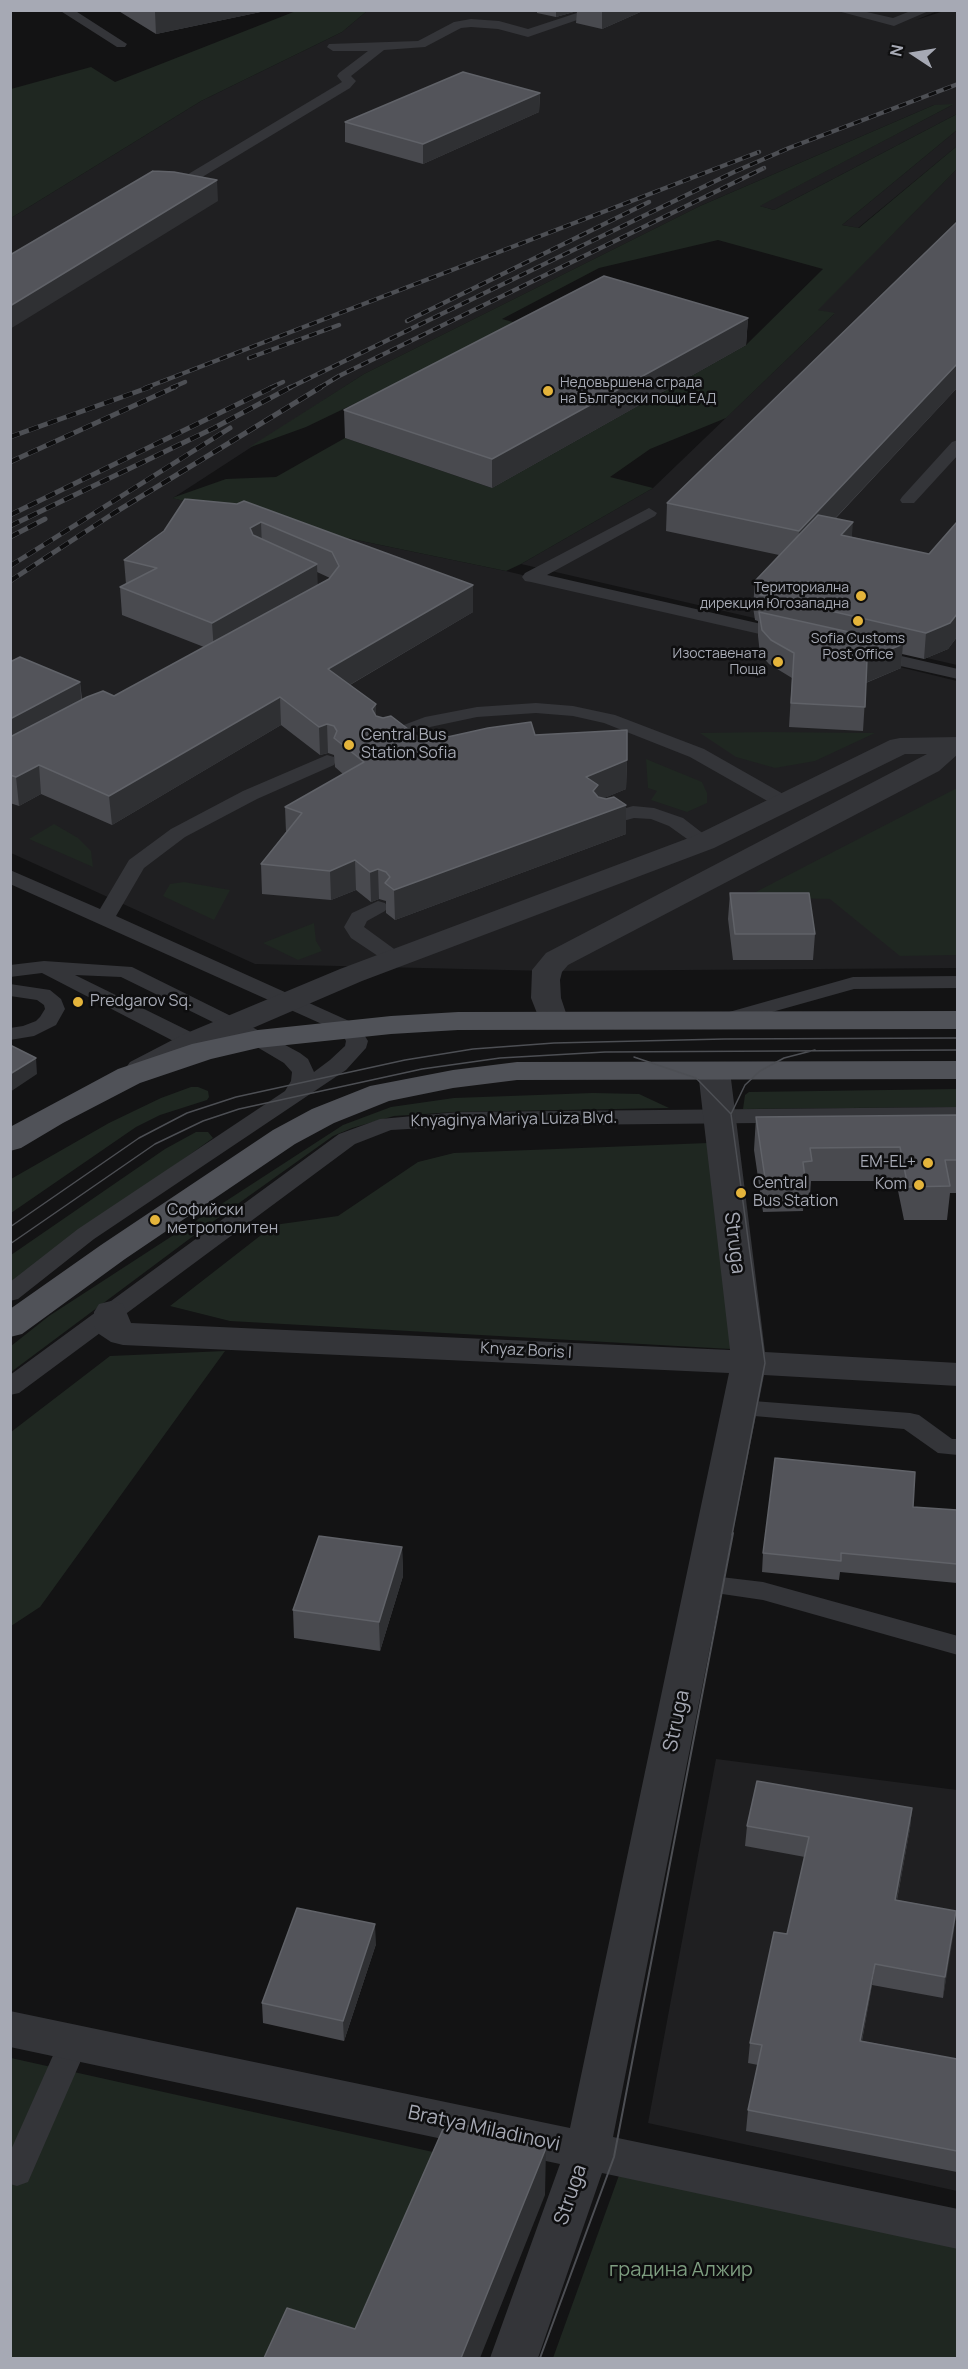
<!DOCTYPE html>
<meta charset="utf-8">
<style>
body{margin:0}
#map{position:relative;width:968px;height:2369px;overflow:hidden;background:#131314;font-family:Manrope,sans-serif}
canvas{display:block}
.frame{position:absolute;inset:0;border:12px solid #a6a9b4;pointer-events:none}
.north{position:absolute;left:884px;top:24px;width:60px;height:60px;-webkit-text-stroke:4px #0e0e0f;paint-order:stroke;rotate:282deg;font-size:16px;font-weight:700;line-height:24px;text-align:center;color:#a6a9b4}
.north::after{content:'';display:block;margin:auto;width:21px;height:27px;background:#a6a9b4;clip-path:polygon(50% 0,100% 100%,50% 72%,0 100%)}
</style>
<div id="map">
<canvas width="968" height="2369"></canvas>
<div class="frame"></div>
<div class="north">N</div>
</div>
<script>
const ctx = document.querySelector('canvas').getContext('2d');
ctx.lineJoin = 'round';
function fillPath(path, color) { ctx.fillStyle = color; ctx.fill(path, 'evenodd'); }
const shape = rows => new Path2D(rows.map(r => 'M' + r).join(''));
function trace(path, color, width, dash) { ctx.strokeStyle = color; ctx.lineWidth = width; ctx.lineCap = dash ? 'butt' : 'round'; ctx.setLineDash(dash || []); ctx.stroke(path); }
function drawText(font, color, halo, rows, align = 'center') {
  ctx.font = font + ' Manrope,sans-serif'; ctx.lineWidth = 5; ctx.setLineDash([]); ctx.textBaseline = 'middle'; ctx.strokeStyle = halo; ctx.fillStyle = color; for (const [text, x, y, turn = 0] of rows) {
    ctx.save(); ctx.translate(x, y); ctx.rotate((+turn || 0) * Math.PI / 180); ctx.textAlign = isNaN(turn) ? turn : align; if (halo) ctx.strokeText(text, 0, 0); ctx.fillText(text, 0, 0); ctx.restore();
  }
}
fillPath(shape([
 [367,11,937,11,916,20,944,11,957,11,957,114,774,210,759,206,952,105,934,105,700,206,364,374,173,498,260,520,506,571,957,681,957,968,548,971,255,964,11,853,11,218,201,101,342,32],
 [957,130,957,146,858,228,842,225],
 [957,169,957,665,521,564,653,488,834,314,817,310],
 [716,1759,957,1790,957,2191,648,2123]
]), '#1f1f21');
fillPath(shape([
 [296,11,367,11,342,32,201,101,11,218,11,89,91,67,115,82],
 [954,104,760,206,774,210,957,114,957,130,842,225,859,228,957,146,957,169,818,310,835,313,726,418,650,449,610,477,653,488,521,564,506,571,260,520,172,498,226,479,276,477,345,438,492,488,746,345,823,269,718,240,599,268,502,319,520,324,306,427,248,448,364,374,700,206,934,105],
 [700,733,767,732,875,733,815,761,775,768,736,757],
 [646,759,702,782,707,793,707,803,687,812,651,800,657,791,648,788],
 [957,788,957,955,900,956,830,899,746,897],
 [54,824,78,838,91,851,93,867,29,839],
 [184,882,230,890,214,920,163,896,170,884],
 [314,923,316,941,322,951,298,960,263,943],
 [191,1087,198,1087,208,1091,209,1097,207,1100,160,1115,136,1127,11,1213,11,1179,109,1123,161,1098],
 [957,1089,957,1107,743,1109,745,1095,749,1092],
 [593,1093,639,1094,669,1108,455,1112,394,1116,352,1128,333,1136,204,1228,11,1372,11,1346,49,1316,343,1125,391,1107,454,1098],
 [196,1132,208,1132,213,1138,11,1282,11,1255,165,1149],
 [708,1143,731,1349,230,1321,170,1306,274,1225,338,1216,418,1162,454,1153],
 [225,1351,40,1607,11,1626,11,1432,110,1356],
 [11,2058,433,2152,343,2355,274,2358,11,2358],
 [622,2167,957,2238,957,2358,553,2358]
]), '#1f2721');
fillPath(shape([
 [59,10,74,10,127,44,125,47,117,47,59,10],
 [586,10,606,10,528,37,498,29,471,27,461,28,425,47,384,50,351,76,356,81,350,88,184,188,168,191,161,187,163,184,175,182,342,82,337,76,339,73,368,51,333,51,327,47,329,44,418,41,454,22,471,19,499,21,528,29,586,10],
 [834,10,858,10,893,18,913,10,931,10,894,26,834,10],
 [958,440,958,455,914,503,902,503,900,500,902,497,952,442,958,440],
 [649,508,657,513,655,516,547,575,792,631,795,635,792,639,786,640,531,582,525,581,522,577,525,573,649,508],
 [871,649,958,669,958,679,865,658,862,654,865,650,871,649],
 [536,703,573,706,615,715,704,749,792,799,795,803,792,807,785,809,778,807,690,757,604,723,573,716,536,713,477,717,430,727,384,745,377,743,375,739,377,735,425,717,477,707,536,703],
 [327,755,334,757,336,761,334,765,257,799,185,837,144,868,116,916,358,1025,368,1041,366,1048,346,1070,94,1239,18,1299,10,1301,10,1282,78,1229,285,1091,291,1081,292,1072,284,1063,225,1028,121,977,75,975,201,1037,204,1042,201,1047,193,1048,185,1047,42,973,10,977,10,965,44,961,132,967,239,1020,300,1053,308,1059,314,1072,330,1060,345,1046,346,1041,342,1033,10,884,10,870,100,909,129,860,171,829,243,791,327,755],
 [633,806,654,808,683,818,714,842,711,846,704,848,697,846,669,826,651,819,634,818,605,826,598,824,595,820,598,816,633,806],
 [378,901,385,903,388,907,385,911,367,921,364,927,401,954,404,958,401,962,387,962,351,938,344,927,352,913,378,901],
 [958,976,958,988,854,989,722,1026,715,1024,711,1020,715,1016,853,977,958,976],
 [10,984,50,990,61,999,65,1009,56,1025,34,1036,10,1040,10,1028,23,1026,36,1021,40,1017,45,1009,44,1005,37,1000,10,996,10,984],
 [958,1107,958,1121,459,1126,391,1130,355,1144,19,1393,10,1395,10,1375,339,1134,380,1119,459,1112,958,1107],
 [740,1400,910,1413,919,1415,952,1439,958,1439,958,1455,938,1453,904,1429,731,1414,728,1408,731,1402,740,1400],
 [704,1575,763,1582,958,1636,958,1655,763,1600,695,1590,691,1584,695,1578,704,1575],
 [74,2030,85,2033,89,2042,28,2182,17,2186,10,2184,10,2152,63,2033,74,2030]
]), '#343539');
fillPath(shape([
 [958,737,958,754,939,771,568,965,562,972,560,980,561,998,568,1019,564,1026,553,1028,542,1026,531,998,532,970,546,953,927,754,905,754,714,848,362,981,204,1049,152,1076,141,1078,130,1076,125,1069,130,1062,182,1035,340,969,694,836,890,740,900,738,958,737],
 [714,1062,725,1064,730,1071,765,1352,958,1363,958,1386,764,1375,613,2137,958,2209,958,2249,602,2173,538,2358,490,2358,560,2164,10,2047,10,2011,570,2128,729,1373,123,1345,111,1342,99,1334,94,1326,94,1312,99,1304,111,1301,123,1304,131,1323,730,1350,698,1071,703,1064,714,1062]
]), '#343539');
fillPath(shape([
 [958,1011,958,1029,458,1030,391,1034,258,1048,211,1059,140,1083,63,1123,21,1148,10,1151,10,1127,118,1069,192,1044,258,1030,391,1016,458,1012,958,1011],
 [958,1061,958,1079,517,1080,453,1088,389,1101,334,1123,295,1144,125,1259,22,1334,10,1337,10,1309,101,1245,273,1130,312,1109,370,1086,453,1070,517,1062,958,1061]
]), '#505258');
trace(shape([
 [634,1057,696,1078,731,1114],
 [10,1227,139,1138,187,1113,236,1097,405,1060,473,1049,554,1043,724,1039,958,1038],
 [10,1244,155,1144,203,1121,239,1109,422,1069,500,1058,605,1052,958,1050],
 [732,1535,765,1363,731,1114,745,1085,760,1071,784,1058,815,1050]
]), '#4d4f54', 1.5);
trace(shape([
 [540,2358,614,2157,733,1533]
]), '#4d4f54', 2);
const railFar1 = shape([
 [407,321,649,202],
 [249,358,339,325],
 [145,388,759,152],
 [171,388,185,382],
 [270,388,283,382],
 [289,388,734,172,789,148,958,84],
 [319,388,339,376,764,168]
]);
const rail = shape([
 [10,437,150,387],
 [10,462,175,387],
 [10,515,273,387],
 [10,526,214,428,291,387],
 [10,537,45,519],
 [10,566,230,428],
 [10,581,114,513,321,387]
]);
trace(railFar1, '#4d4f54', 4.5);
trace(rail, '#4d4f54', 5);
trace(railFar1, '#0e0e0f', 3, [8]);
trace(rail, '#0e0e0f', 4, [10]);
fillPath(shape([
 [117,10,270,10,156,34],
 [537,10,645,10,602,29,576,23,577,11,556,17,537,13],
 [540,93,539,112,423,164,345,142,345,122],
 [957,222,957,388,836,518,852,537,929,554,957,522,957,637,948,649,924,659,902,654,901,668,866,683,863,731,789,727,792,678,769,664,760,654,758,636,758,621,755,620,753,607,755,581,779,555,666,531,667,503],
 [748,318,746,345,492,488,345,438,344,410],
 [185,499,473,585,473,612,350,685,376,717,425,742,535,735,627,760,626,789,604,798,626,834,395,920,386,913,386,901,379,899,371,902,356,890,331,900,262,894,261,864,286,832,285,807,343,774,335,767,334,755,328,753,320,755,281,725,112,825,41,794,19,806,10,803,10,662,80,682,82,699,114,696,204,647,122,615,120,587,126,584,124,560,164,531],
 [317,572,330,578,317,585],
 [730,893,815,934,813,960,733,960,728,919],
 [957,1115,957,1193,950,1193,947,1220,904,1220,896,1181,811,1181,810,1195,804,1195,803,1211,763,1212,754,1150,756,1117],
 [913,1507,957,1510,957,1583,840,1572,839,1580,762,1572,763,1553],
 [402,1547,403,1576,380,1651,294,1638,293,1610],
 [912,1808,910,1828,897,1900,956,1911,943,1998,872,1985,862,2041,957,2059,957,2172,746,2131,748,2110,758,2065,748,2063,750,2043,787,1934,805,1857,745,1846,747,1826],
 [376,1944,344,2041,263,2023,262,2003]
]), '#494a4f');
fillPath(shape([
 [161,10,270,10,156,34,155,12],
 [556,10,577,10,577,11,556,17],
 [602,10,645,10,602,29],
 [540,93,539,112,423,164,423,144],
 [217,180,218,201,10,329,10,306],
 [748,318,746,345,492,488,492,459],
 [957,364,957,388,797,559,799,531],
 [261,522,262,549,251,555,250,528],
 [853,522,851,547,841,535],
 [317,564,318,591,214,651,212,623],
 [473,585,473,612,329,697,328,669],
 [957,614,957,637,948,649,924,659,926,633],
 [903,644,901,668,865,683,867,659],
 [80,682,82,710,10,749,10,719],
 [280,697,281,725,112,825,109,796],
 [376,704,376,733,372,709],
 [327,724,328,753,320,755,319,727],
 [627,760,626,789,597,801,626,805,626,834,395,920,394,890,586,777],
 [39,765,41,794,19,806,16,777],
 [355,860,356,890,331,900,330,871],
 [378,869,379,899,371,902,370,872],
 [36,1058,37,1074,10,1092,10,1074],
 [402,1547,403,1576,380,1651,379,1622],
 [912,1808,910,1828,893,1921,895,1900],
 [956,1911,954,1932,943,1998,945,1977],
 [375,1924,376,1944,344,2041,343,2021],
 [875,1964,872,1985,858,2061,860,2041],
 [546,2148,545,2195,480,2358,461,2358]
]), '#2f3033');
const building = shape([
 [463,72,540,93,423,144,345,122,463,72],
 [153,171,174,172,217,180,10,306,10,255,153,171],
 [957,222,957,364,799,531,667,503,957,222],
 [604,276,748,318,492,459,344,410,604,276],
 [185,499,237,504,244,501,473,585,328,669,376,704,372,709,376,716,383,718,391,716,425,742,488,728,531,722,535,735,627,730,627,760,586,777,598,785,593,791,598,797,606,799,614,797,626,805,394,890,385,883,390,877,386,872,378,869,370,872,355,860,330,871,261,864,302,813,285,807,364,762,334,738,337,731,334,726,327,724,319,727,280,697,109,796,39,765,16,777,10,775,10,737,87,697,103,691,114,696,329,579,339,566,332,552,261,522,250,528,253,535,317,564,212,623,120,587,157,568,124,560,164,531,185,499],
 [818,515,853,522,841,535,929,554,957,522,957,614,950,623,926,633,757,594,755,581,818,515],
 [759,612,903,644,867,659,865,707,791,703,794,653,771,640,762,630,759,612],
 [20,657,80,682,10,719,10,662,20,657],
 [730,893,809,893,815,934,735,934,730,893],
 [10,1045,36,1058,10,1074,10,1045],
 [957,1115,957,1160,945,1160,950,1186,908,1187,900,1147,810,1148,812,1161,803,1162,805,1178,765,1178,756,1117,957,1115],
 [775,1458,915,1472,913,1507,957,1510,957,1564,841,1553,841,1561,763,1553,775,1458],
 [319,1536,402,1547,379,1622,293,1610,319,1536],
 [757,1781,912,1808,895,1900,956,1911,945,1977,875,1964,860,2041,957,2059,957,2151,748,2110,762,2045,750,2043,774,1932,787,1934,809,1837,747,1826,757,1781],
 [297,1908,375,1924,343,2021,262,2003,297,1908],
 [447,2120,546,2148,461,2358,264,2358,287,2308,355,2329,447,2120]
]);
fillPath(building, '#53545a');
trace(building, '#606268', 1.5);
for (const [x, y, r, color] of [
 [548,391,6,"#e4b43b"],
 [861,596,6,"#e4b43b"],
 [858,621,6,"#e4b43b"],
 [778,662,6,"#e4b43b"],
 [349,745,6,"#e4b43b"],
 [78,1002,6,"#e4b43b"],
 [928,1163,6,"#e4b43b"],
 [919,1185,6,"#e4b43b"],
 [741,1193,6,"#e4b43b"],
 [155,1220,6,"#e4b43b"]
]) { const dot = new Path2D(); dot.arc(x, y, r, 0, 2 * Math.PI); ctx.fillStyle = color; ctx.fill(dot); trace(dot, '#0e0e0f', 2); }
drawText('14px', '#a6a9b4', '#0e0e0f', [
 ["Недовършена сграда",560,383,"left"],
 ["на Български пощи ЕАД",560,399,"left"],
 ["Териториална",849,588],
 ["дирекция Югозападна",849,604],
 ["Sofia Customs",858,639,"center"],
 ["Post Office",858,655,"center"],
 ["Изоставената",766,654],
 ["Поща",766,670]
], 'right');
drawText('16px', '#a6a9b4', '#0e0e0f', [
 ["Central Bus",361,736],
 ["Station Sofia",361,754],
 ["Predgarov Sq.",90,1002],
 ["EM-EL+",916,1163,"right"],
 ["Central",753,1184],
 ["Bus Station",753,1202],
 ["Kom",907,1185,"right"],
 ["Софийски",167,1211],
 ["метрополитен",167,1229]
], 'left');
drawText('16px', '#a6a9b4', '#0e0e0f', [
 ["Knyaginya Mariya Luiza Blvd.",514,1120,-1],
 ["Knyaz Boris I",526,1351,3]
]);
drawText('20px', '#a6a9b4', '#0e0e0f', [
 ["Struga",734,1243,83],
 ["Struga",677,1721,-78],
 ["Bratya Miladinovi",484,2129,12],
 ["Struga",571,2195,-71]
]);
drawText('20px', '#7e9e81', '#0e0e0f', [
 ["градина Алжир",681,2270]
]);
</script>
